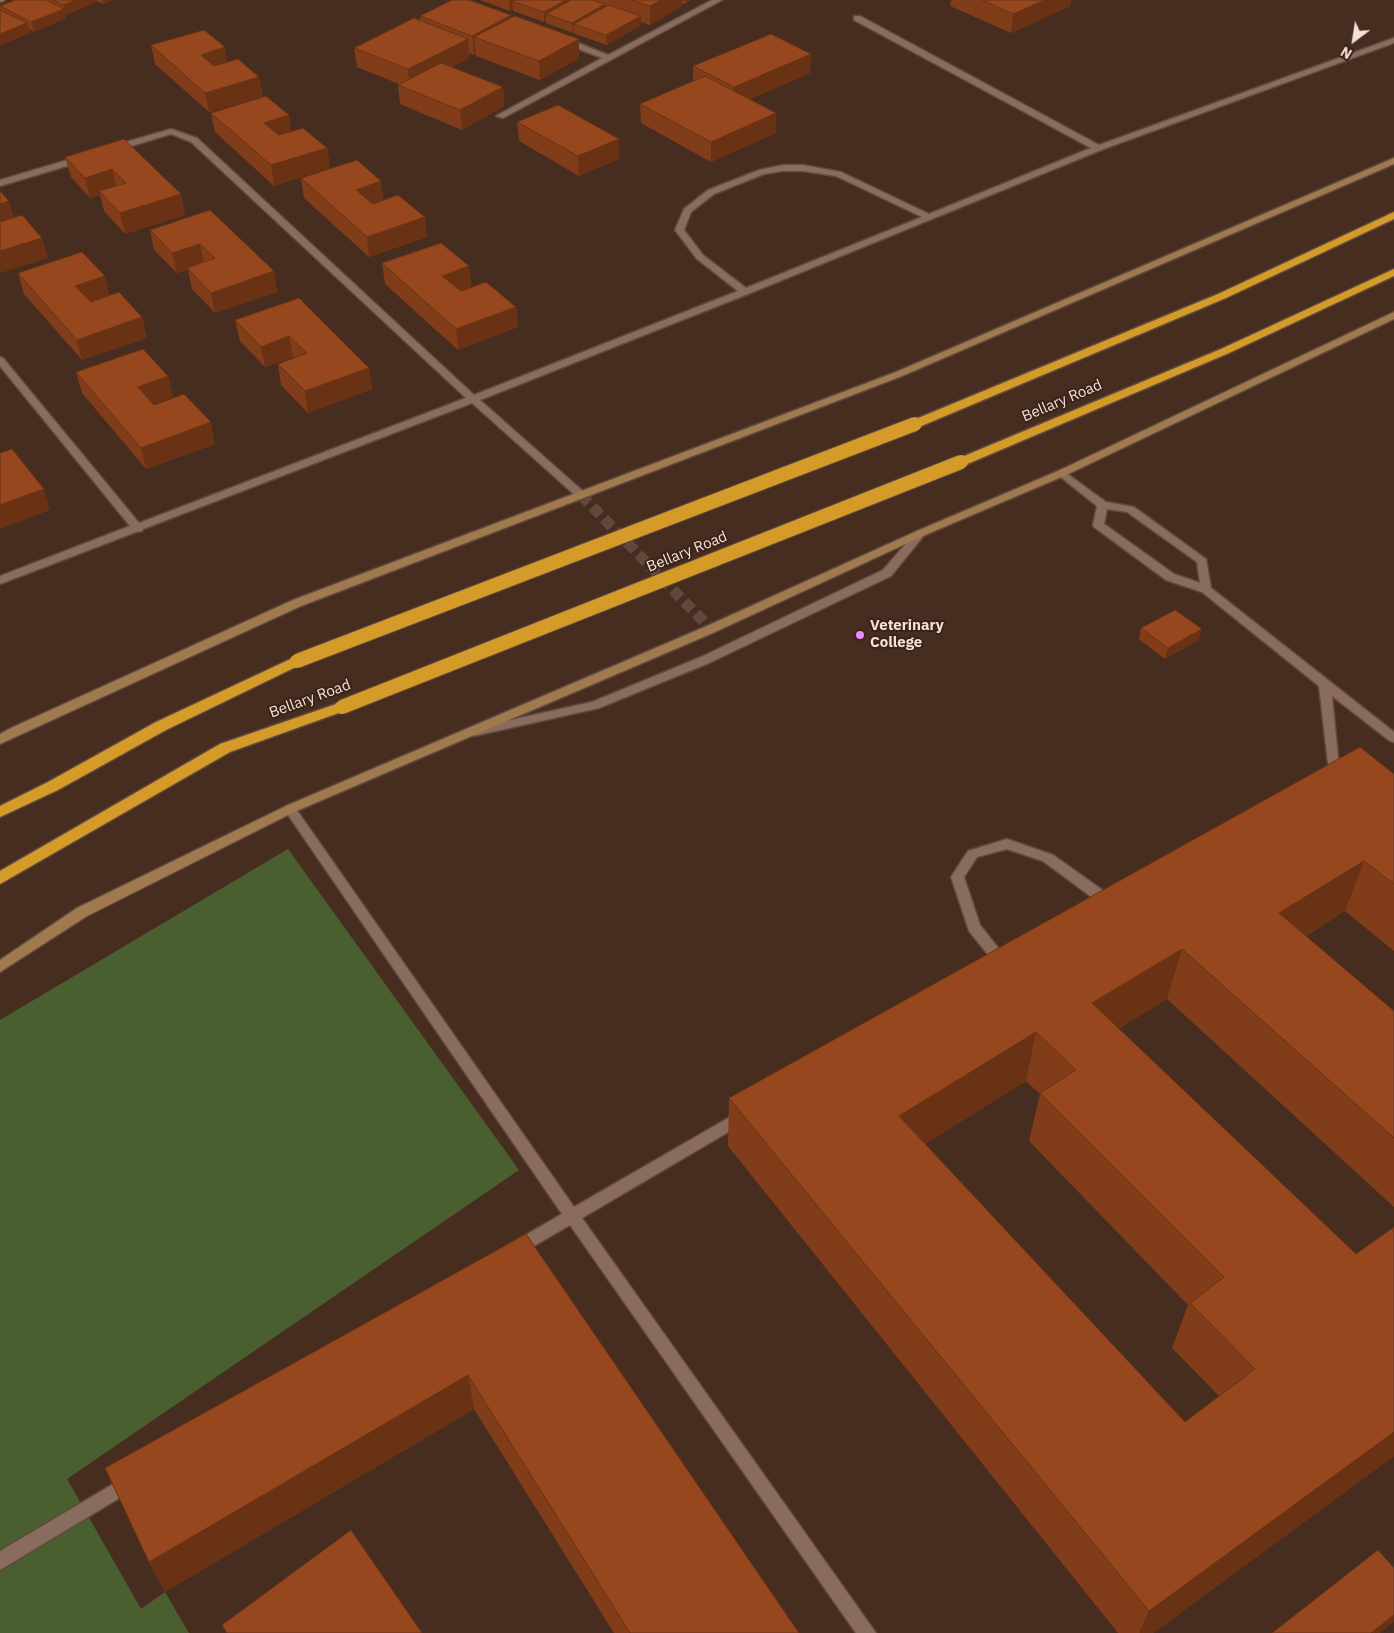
<!DOCTYPE html>
<style>
body{margin:0}
#map{position:relative;width:1394px;height:1633px;overflow:hidden;background:#472d20;font-family:"IBM Plex Sans",sans-serif}
canvas{display:block}
.north{position:absolute;left:1329px;top:15px;width:50px;height:50px;-webkit-text-stroke:4px #3c2317;paint-order:stroke;rotate:211deg;font-size:14px;font-weight:700;line-height:20px;text-align:center;color:#f2e0d9}
.north::after{content:'';display:block;margin:auto;width:18px;height:22px;background:#f2e0d9;clip-path:polygon(50% 0,100% 100%,50% 72%,0 100%)}
</style>
<div id="map">
<canvas width="1394" height="1633"></canvas>
<div class="north">N</div>
</div>
<script>
const ctx = document.querySelector('canvas').getContext('2d');
ctx.lineJoin = 'round';
function fillPath(path, color) { ctx.fillStyle = color; ctx.fill(path, 'evenodd'); }
const shape = rows => new Path2D(rows.map(r => 'M' + r).join(''));
function trace(path, color, width, dash) { ctx.strokeStyle = color; ctx.lineWidth = width; ctx.lineCap = dash ? 'butt' : 'round'; ctx.setLineDash(dash || []); ctx.stroke(path); }
function drawText(font, color, halo, rows, align = 'center') {
  ctx.font = font + ' "IBM Plex Sans",sans-serif'; ctx.lineWidth = 4; ctx.setLineDash([]); ctx.textBaseline = 'middle'; ctx.strokeStyle = halo; ctx.fillStyle = color; for (const [text, x, y, turn = 0] of rows) {
    ctx.save(); ctx.translate(x, y); ctx.rotate((+turn || 0) * Math.PI / 180); ctx.textAlign = isNaN(turn) ? turn : align; if (halo) ctx.strokeText(text, 0, 0); ctx.fillText(text, 0, 0); ctx.restore();
  }
}
fillPath(shape([
 [288,849,519,1170,67,1479,141,1609,165,1592,189,1633,0,1633,0,1020]
]), '#4a5f2f');
trace(shape([
 [581,495,711,629]
]), '#61483c', 11, [11, 5.5]);
const lane = shape([
 [1062,470,1106,502,1134,507,1206,559,1211,588,1394,732,1394,742,1390,741,1332,696,1340,777,1334,781,1330,780,1319,686,1202,592,1166,580,1094,527,1093,525,1097,506,1058,475,1057,473,1058,471,1062,470],
 [1107,509,1127,512,1197,562,1200,583,1174,574,1104,524,1107,509],
 [921,530,926,533,891,576,709,663,599,708,474,736,468,732,474,728,592,702,701,657,883,570,917,531,921,530],
 [290,804,294,806,574,1207,737,1113,742,1111,747,1113,749,1117,747,1121,582,1218,876,1633,856,1633,570,1225,520,1254,515,1256,510,1254,507,1249,510,1244,562,1214,286,812,284,809,286,806,290,804],
 [1007,839,1053,855,1115,899,1117,903,1115,907,1110,908,1105,907,1043,861,1007,849,977,857,964,877,980,925,1010,963,1008,967,1003,968,998,967,969,931,951,877,968,851,1007,839],
 [130,1474,136,1476,138,1482,136,1488,0,1570,0,1551,130,1474]
]);
const street = shape([
 [712,0,722,0,503,118,496,116,602,58,560,42,560,38,566,38,608,55,712,0],
 [854,16,860,16,1099,145,1394,38,1394,43,1101,150,748,294,480,400,585,493,586,495,585,497,577,497,472,403,143,529,142,531,136,532,0,584,0,576,130,526,0,366,0,357,3,358,139,523,466,398,191,142,171,134,115,151,111,148,112,146,171,129,197,138,474,395,738,291,697,259,675,230,684,209,708,190,759,170,783,165,803,165,841,172,929,214,1091,148,854,20,854,16],
 [783,171,803,171,836,176,922,217,746,288,703,255,684,230,691,212,714,194,764,174,783,171],
 [84,155,88,158,87,160,0,186,0,180,84,155]
]);
const secondary = shape([
 [0,0,5,0,1,2,0,0],
 [1394,158,1394,164,902,376,301,606,0,744,0,734,11,728,293,600,896,372,1394,158],
 [1394,312,1394,319,1066,475,925,535,715,632,294,812,87,916,0,972,0,960,77,908,286,806,707,626,917,531,1058,471,1394,312]
]);
const highway = shape([
 [1394,212,1394,219,1226,298,919,427,911,427,909,424,911,421,1218,294,1394,212],
 [1394,269,1394,276,1229,353,965,465,961,466,955,462,957,459,1221,349,1394,269],
 [297,656,302,658,304,661,302,664,166,730,58,790,0,817,0,806,48,782,156,722,297,656],
 [342,702,347,704,349,707,347,710,230,752,0,884,0,871,220,744,342,702]
]);
trace(lane, '#60493f', 3);
trace(street, '#60493f', 3);
trace(secondary, '#60493f', 3);
trace(highway, '#60493f', 3);
fillPath(lane, '#8a6c5e');
fillPath(street, '#8a6c5e');
fillPath(secondary, '#a07a4e');
fillPath(highway, '#d49b28');
const highwayBridge = shape([
 [297,661,915,424],
 [342,707,961,462]
]);
trace(highwayBridge, '#60493f', 16, []);
trace(highwayBridge, '#d49b28', 14);
fillPath(shape([
 [15,0,113,0,103,4,95,0,95,3,65,14,66,18,34,32,29,29,30,33,0,45,0,6],
 [480,0,691,0,685,4,682,3,682,6,650,25,641,22,641,25,607,45,575,34,574,32,573,33,546,23,546,21,544,22,513,11,513,9,510,11],
 [951,0,1071,0,1070,6,1011,33,950,6],
 [511,15,511,17,579,39,579,58,540,80,476,56,476,54,474,55,469,53,469,58,452,67,503,87,504,106,462,130,400,104,398,85,399,84,357,67,354,48,420,21,420,16],
 [151,45,225,47,227,62,263,96,209,112,155,64],
 [811,54,810,73,750,99,776,133,711,162,641,123,640,104,693,81,693,66],
 [211,113,289,115,291,132,327,148,330,168,274,186,215,132],
 [517,122,619,159,579,176,519,141],
 [124,139,181,194,185,215,125,234,104,211,100,195,90,198,71,177,65,157],
 [301,178,384,200,427,237,369,257,304,198],
 [210,210,274,271,277,292,215,313,192,289,188,270,177,273,154,250,150,230],
 [382,263,469,266,471,287,460,291,516,307,518,327,458,350,385,284],
 [18,273,109,295,142,317,147,338,82,360,24,294],
 [299,298,369,368,372,389,308,413,281,385,278,364,294,358,293,357,265,367,240,341,235,320],
 [76,372,168,376,173,397,153,404,215,444,146,469,82,393],
 [1141,628,1199,640,1165,659,1139,639],
 [1394,774,1394,951,1345,911,1306,936,1394,1011,1394,1207,1167,999,1118,1029,1356,1254,1394,1227,1394,1456,1153,1633,1118,1633,728,1146,729,1098],
 [1026,1081,1040,1094,1029,1141,1188,1305,1172,1348,1219,1396,1185,1422,925,1144],
 [526,1234,799,1633,614,1633,474,1409,165,1592,149,1562]
]), '#813d19');
fillPath(shape([
 [76,0,95,0,95,3,66,15,63,5],
 [102,0,113,0,103,4],
 [511,0,530,0,512,1,513,9,510,11,509,1],
 [566,0,575,0,546,14,546,21,544,22,544,12],
 [661,0,682,0,682,6,650,25,650,6],
 [685,0,691,0,685,4],
 [1045,0,1071,0,1070,6,1011,33,1013,14],
 [605,4,606,14,574,24,574,32,573,33,572,23],
 [64,9,66,18,34,32,31,22],
 [511,15,513,34,474,37,476,54,474,55,472,36],
 [641,16,641,25,607,45,606,35],
 [27,23,30,33,0,45,0,34],
 [468,39,469,58,410,89,408,69],
 [579,39,579,58,540,80,539,61],
 [225,47,228,67,204,74,201,55],
 [811,54,810,73,733,106,734,87],
 [259,77,263,96,209,112,205,93],
 [503,87,504,106,462,130,460,110],
 [776,113,776,133,711,162,711,142],
 [289,115,292,135,267,143,264,123],
 [619,139,619,159,579,176,578,156],
 [327,148,330,168,274,186,271,165],
 [112,169,117,189,99,191,100,195,90,198,85,178],
 [381,181,384,201,359,210,356,190],
 [181,194,185,215,125,234,120,213],
 [9,201,15,221,0,226,0,204],
 [425,217,427,237,369,257,367,237],
 [42,238,48,258,0,273,0,251],
 [200,244,204,264,187,268,188,270,177,273,172,253],
 [469,266,471,287,444,297,442,276],
 [274,271,277,292,215,313,211,293],
 [105,276,110,297,81,306,75,286],
 [516,307,518,327,458,350,456,329],
 [142,317,147,338,82,360,77,340],
 [289,336,293,357,265,367,261,347],
 [369,368,372,389,308,413,305,391],
 [168,376,173,397,143,408,138,387],
 [211,422,215,444,146,469,141,448],
 [44,489,50,510,0,529,0,505],
 [1202,629,1199,640,1165,659,1168,648],
 [1364,861,1345,911,1261,963,1279,913],
 [1182,949,1167,999,1079,1053,1092,1003],
 [1036,1032,1026,1081,893,1164,899,1116],
 [468,1375,474,1409,165,1592,149,1562],
 [1394,1432,1394,1456,1153,1633,1139,1633,1149,1611],
 [1394,1615,1394,1622,1380,1633,1371,1633]
]), '#693214');
const building = shape([
 [15,0,46,0,64,9,31,22,0,6,15,0],
 [53,0,76,0,63,5,53,0],
 [452,0,469,0,511,15,472,36,420,16,452,0],
 [515,0,566,0,544,12,512,1,515,0],
 [571,0,592,0,605,4,572,23,546,14,571,0],
 [632,0,661,0,650,6,632,0],
 [982,0,1045,0,1013,14,982,0],
 [609,5,641,16,606,35,574,24,609,5],
 [0,10,27,23,0,34,0,10],
 [515,16,579,39,539,61,474,37,515,16],
 [414,18,468,39,408,69,354,48,414,18],
 [204,30,225,47,201,55,214,66,238,59,259,77,205,93,151,45,204,30],
 [771,34,811,54,734,87,693,66,771,34],
 [441,63,503,87,460,110,398,85,441,63],
 [705,76,776,113,711,142,640,104,705,76],
 [266,96,289,115,264,123,279,135,303,128,327,148,271,165,211,113,266,96],
 [558,105,619,139,578,156,517,122,558,105],
 [124,139,181,194,120,213,99,191,126,183,112,169,85,178,65,157,124,139],
 [357,160,381,181,356,190,373,204,398,195,425,217,367,237,301,178,357,160],
 [0,191,9,201,0,204,0,191],
 [210,210,274,271,211,293,187,268,215,258,200,244,172,253,150,230,210,210],
 [22,215,42,238,0,251,0,222,22,215],
 [441,243,469,266,442,276,461,291,486,282,516,307,456,329,382,263,441,243],
 [82,252,105,276,75,286,91,302,119,292,142,317,77,340,18,273,82,252],
 [299,298,369,368,305,391,278,364,307,353,289,336,261,347,235,320,299,298],
 [143,349,168,376,138,387,154,405,184,394,211,422,141,448,76,372,143,349],
 [12,449,44,489,0,505,0,453,12,449],
 [1175,610,1202,629,1168,648,1141,628,1175,610],
 [1360,747,1394,774,1394,884,1364,861,1279,913,1394,1011,1394,1138,1182,949,1092,1003,1356,1254,1394,1227,1394,1432,1149,1611,729,1098,1360,747],
 [1036,1032,1076,1070,1040,1093,1224,1277,1190,1303,1255,1369,1185,1422,899,1116,1036,1032],
 [526,1234,799,1633,630,1633,468,1375,149,1562,105,1468,526,1234],
 [351,1530,422,1633,227,1633,222,1625,351,1530],
 [1378,1550,1394,1568,1394,1615,1371,1633,1272,1633,1378,1550]
]);
fillPath(building, '#96471d');
trace(building, '#693214', 1);
for (const [x, y, r, color] of [
 [860,635,5,"#e98dfe"]
]) { const dot = new Path2D(); dot.arc(x, y, r, 0, 2 * Math.PI); ctx.fillStyle = color; ctx.fill(dot); trace(dot, '#3c2317', 2); }
drawText('15px', '#f2e0d9', '#3c2317', [
 ["Bellary Road",1062,401,-23],
 ["Bellary Road",687,552,-22],
 ["Bellary Road",310,699,-20]
]);
drawText('bold 15px', '#f2e0d9', '#3c2317', [
 ["Veterinary",870,626],
 ["College",870,643]
], 'left');
</script>
